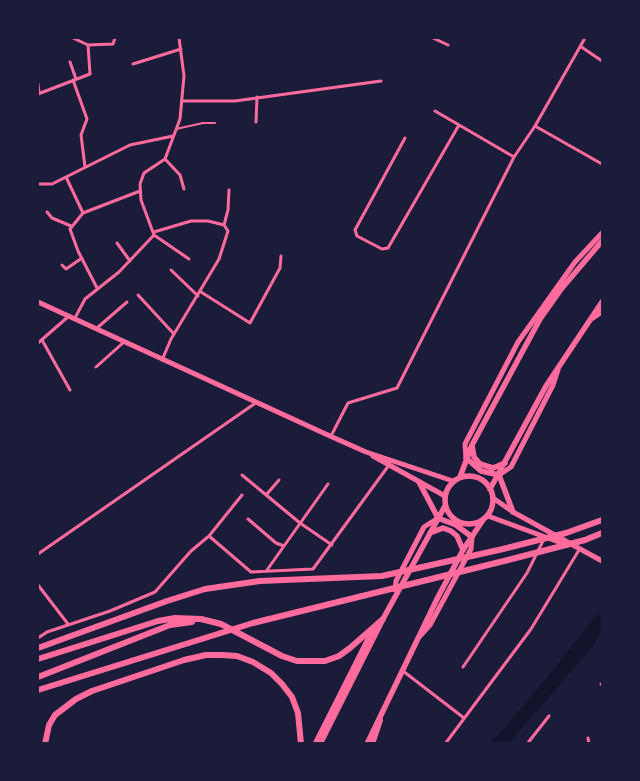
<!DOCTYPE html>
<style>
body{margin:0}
#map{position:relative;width:640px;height:781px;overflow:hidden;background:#1b1b3a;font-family:"IBM Plex Serif",serif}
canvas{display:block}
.frame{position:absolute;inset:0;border:39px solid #1b1b3a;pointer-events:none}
</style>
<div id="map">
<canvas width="640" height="781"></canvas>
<div class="frame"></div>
</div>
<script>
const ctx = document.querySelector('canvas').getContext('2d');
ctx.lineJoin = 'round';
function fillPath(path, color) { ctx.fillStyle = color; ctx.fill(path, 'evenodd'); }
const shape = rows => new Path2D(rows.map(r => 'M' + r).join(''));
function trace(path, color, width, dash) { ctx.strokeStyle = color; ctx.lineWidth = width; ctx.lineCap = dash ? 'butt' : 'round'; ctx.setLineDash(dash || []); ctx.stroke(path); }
fillPath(shape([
 [602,613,602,630,593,646,509,743,491,743,541,685,595,617]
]), '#12122b');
trace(shape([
 [176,129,203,123,215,123]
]), '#ff6b9d', 2);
trace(shape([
 [73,38,88,45,113,44,115,38],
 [433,38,448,45],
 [580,46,602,61],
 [70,62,76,79],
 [133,64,181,49],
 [73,80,87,119,81,135,85,167],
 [38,84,39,93],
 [38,94,90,74,88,45],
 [184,101,235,101,381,81],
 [435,111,514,157],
 [256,122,257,97],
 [535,126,602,164],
 [405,138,355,230,357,236,382,249,388,248,459,125],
 [165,159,180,175,184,189],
 [66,177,83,213,70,229,78,251,97,288],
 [38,184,52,184,130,145,173,136],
 [47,212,52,218,71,226],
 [83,213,140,191],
 [224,225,228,210,229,190],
 [154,232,191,221,208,221,224,225,228,231,219,259,171,339,162,360],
 [154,235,189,259],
 [117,243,130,261],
 [62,265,66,269,82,258],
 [171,270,198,296],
 [201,292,250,323,280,268,281,256],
 [138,295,174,334],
 [75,318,85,299,119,272,154,235,141,200,140,184,144,173,165,159,180,119,184,76,179,38],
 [97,328,127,302],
 [42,340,70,390],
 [38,343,69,316],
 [96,367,124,342],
 [331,436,348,403,397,388,514,157,535,126,585,38],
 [242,475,300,523,332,545],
 [266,495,279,480],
 [248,519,276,543,284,546],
 [209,536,251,572,313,569,389,465],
 [38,554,257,402],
 [267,570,328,484],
 [38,585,68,624],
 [38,638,47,632,110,611,155,592,191,551,209,536,242,495],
 [463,667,527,573,544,539],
 [403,671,464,718],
 [601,684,602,685],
 [588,738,589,744],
 [445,744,531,629,579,550],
 [527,744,549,716]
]), '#ff6b9d', 3);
trace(shape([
 [38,302,330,436,366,452,453,481],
 [373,456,445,496],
 [493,498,513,512,602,561],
 [488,516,567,545]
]), '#ff6b9d', 5);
trace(shape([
 [466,458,465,444,518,342,575,262,602,233],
 [499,475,511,467,553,385,558,370],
 [395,590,396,581,424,527,438,518],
 [420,636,430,625,471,549,472,537],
 [315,744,369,637,376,628]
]), '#ff6b9d', 5);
trace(shape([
 [472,445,474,457,480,464,493,468,505,463],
 [466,458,481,471,499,475],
 [499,475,513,512],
 '445 500a24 24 0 1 1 48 0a24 24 0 1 1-48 0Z',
 [460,477,472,445,540,319,562,288,602,241],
 [419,482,438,518,456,525,472,537],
 [490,489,546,386,602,302],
 [430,533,443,528,451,531,457,536,463,550],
 [320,744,383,619,445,506],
 [367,744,438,597,463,550,483,520]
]), '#ff6b9d', 5.5);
trace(shape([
 [592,318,602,311],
 [38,648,167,601,205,589,260,581,382,576,503,549,566,533,602,520],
 [38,659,158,621,175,618,201,619,221,624,282,656,297,661,325,661,339,656,350,648,383,619],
 [38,677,170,625,192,622],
 [38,690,253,623,508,560,585,540,602,533],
 [45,744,49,725,55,715,76,699,92,691,184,660,206,655,222,655,237,656,253,662,271,673,282,684,292,697,298,713,301,744],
 [372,744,380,720]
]), '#ff6b9d', 6);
</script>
